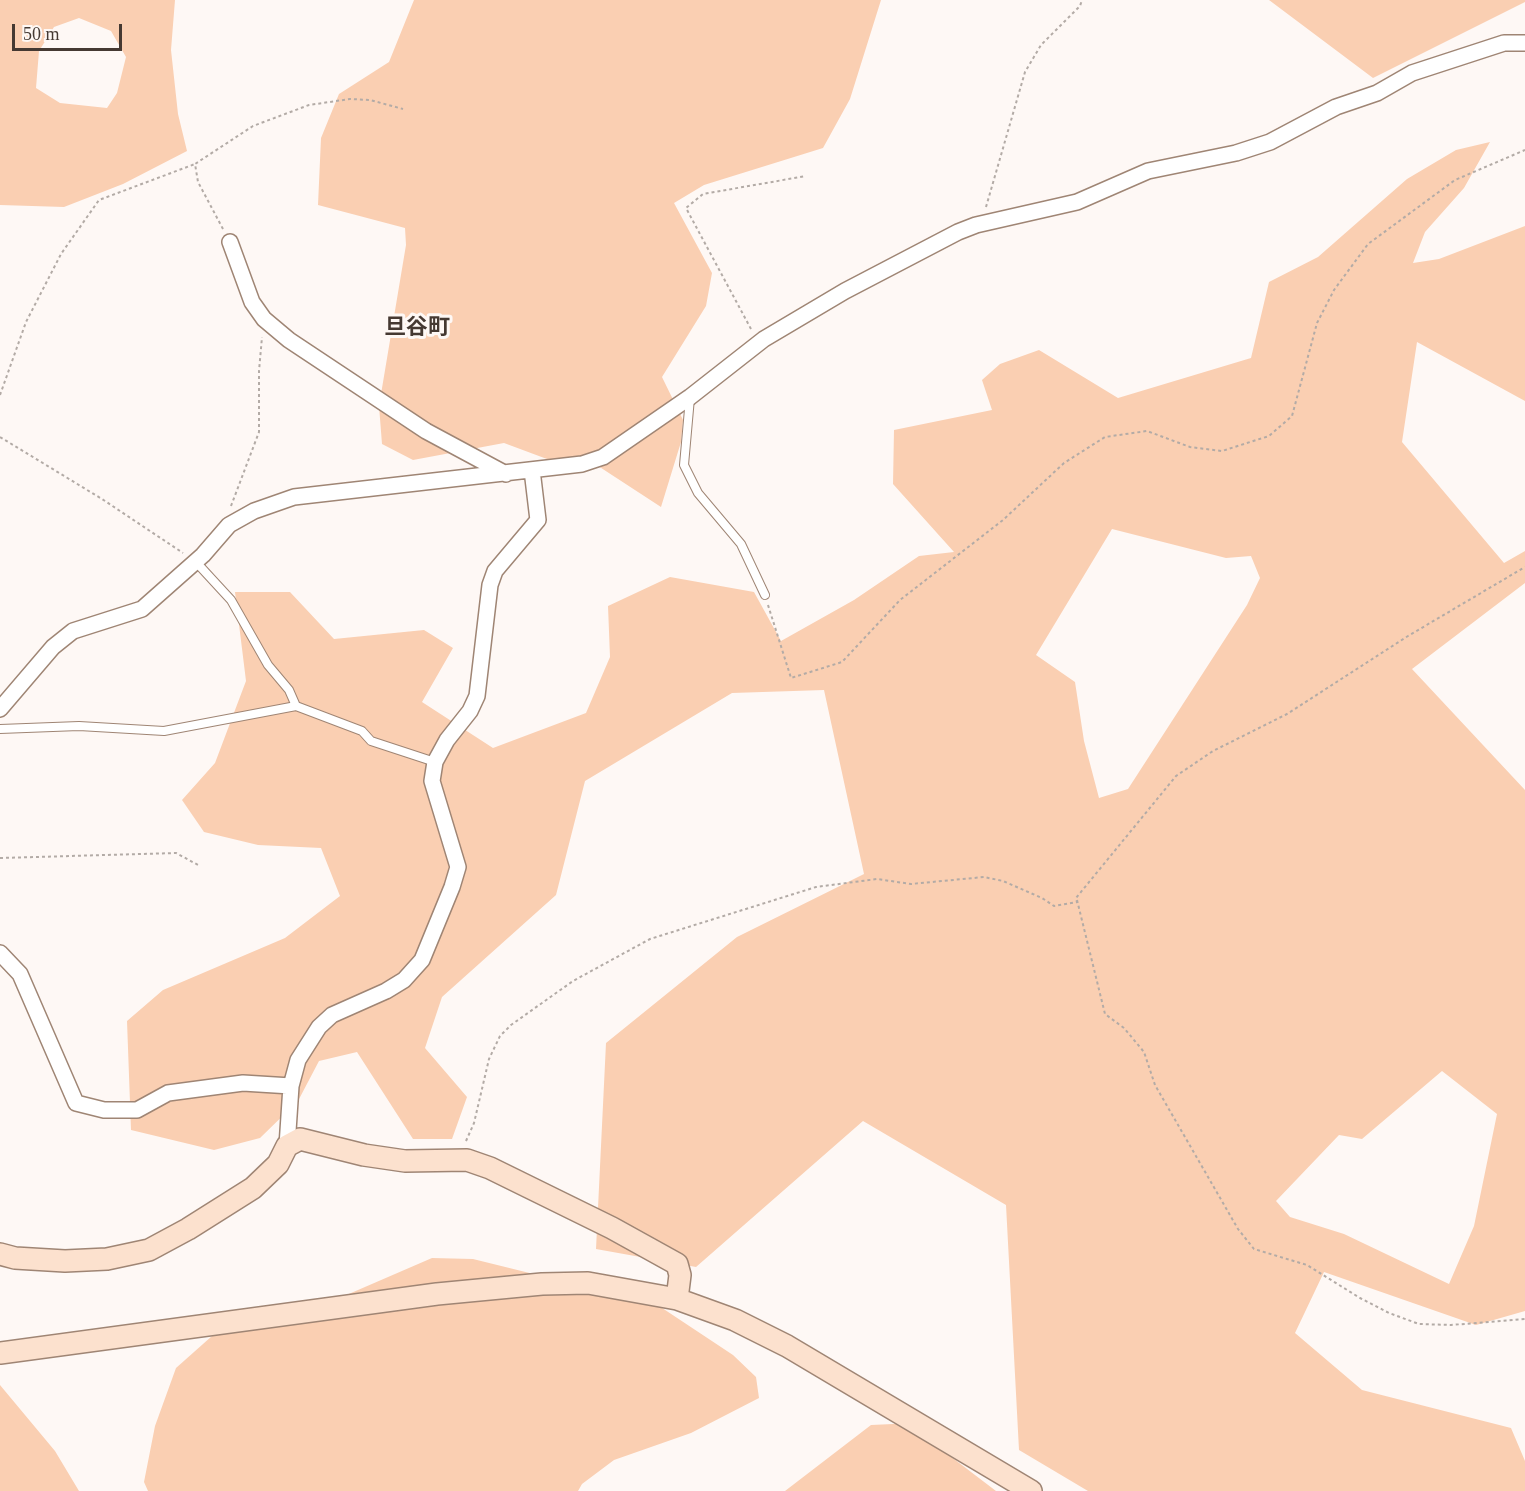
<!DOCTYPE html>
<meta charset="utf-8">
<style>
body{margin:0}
#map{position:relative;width:1525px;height:1491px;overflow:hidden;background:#fef8f5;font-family:Georgia,serif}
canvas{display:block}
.scale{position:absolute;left:12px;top:24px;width:110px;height:27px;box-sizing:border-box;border:3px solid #453932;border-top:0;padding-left:8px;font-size:18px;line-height:21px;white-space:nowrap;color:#453932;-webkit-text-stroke:4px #fef8f5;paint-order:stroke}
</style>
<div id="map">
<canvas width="1525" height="1491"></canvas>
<div class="scale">50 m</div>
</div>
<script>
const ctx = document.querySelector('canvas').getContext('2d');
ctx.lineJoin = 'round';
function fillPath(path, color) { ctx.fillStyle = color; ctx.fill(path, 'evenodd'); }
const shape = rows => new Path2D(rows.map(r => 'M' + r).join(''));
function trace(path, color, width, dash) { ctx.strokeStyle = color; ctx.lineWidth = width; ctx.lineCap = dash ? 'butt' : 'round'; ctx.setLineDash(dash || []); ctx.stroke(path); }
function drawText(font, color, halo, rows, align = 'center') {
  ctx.font = font + ' Georgia,"Noto Sans JP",serif'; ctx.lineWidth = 6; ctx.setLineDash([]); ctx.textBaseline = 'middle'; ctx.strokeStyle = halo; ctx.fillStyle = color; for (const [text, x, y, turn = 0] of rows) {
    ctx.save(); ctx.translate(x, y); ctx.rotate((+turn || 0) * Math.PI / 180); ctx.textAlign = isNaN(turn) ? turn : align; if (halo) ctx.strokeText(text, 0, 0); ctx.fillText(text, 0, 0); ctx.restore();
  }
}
fillPath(shape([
 [0,0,175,0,171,50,178,114,187,151,123,184,64,207,0,205],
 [79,18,111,31,126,57,117,93,107,108,60,103,36,88,39,51,54,27],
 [414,0,881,0,850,99,823,148,704,185,674,203,712,273,706,306,662,377,683,420,681,442,661,507,592,462,555,462,504,443,413,460,382,444,379,406,406,245,405,228,318,205,321,138,339,94,389,62],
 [1269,0,1525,0,1525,2,1373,78],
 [1490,142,1464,188,1425,232,1413,263,1439,259,1525,226,1525,401,1417,342,1402,442,1504,563,1525,551,1525,583,1412,669,1525,790,1525,1311,1476,1325,1324,1272,1295,1333,1362,1390,1511,1428,1525,1461,1525,1491,1088,1491,1019,1450,1006,1205,863,1121,696,1267,596,1249,606,1043,737,937,864,874,824,690,732,693,585,781,556,895,442,997,425,1048,467,1097,452,1139,413,1139,357,1052,319,1061,298,1101,260,1138,214,1150,131,1130,127,1021,163,990,285,938,340,896,321,848,258,845,204,832,182,800,215,763,246,681,235,592,290,592,334,639,424,630,453,648,422,702,493,748,586,713,610,657,608,606,670,577,754,592,781,641,854,600,919,556,954,552,893,484,894,430,992,410,982,380,1000,364,1039,350,1118,398,1251,358,1269,282,1318,257,1407,179,1456,150],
 [1112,529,1226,558,1251,556,1260,578,1247,605,1128,789,1099,798,1084,741,1075,682,1036,655],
 [1442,1071,1497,1114,1474,1226,1449,1284,1344,1234,1290,1217,1276,1201,1339,1135,1362,1139],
 [432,1258,473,1259,578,1285,641,1294,733,1355,756,1377,759,1398,691,1433,614,1460,582,1484,578,1491,148,1491,144,1482,155,1426,176,1368,221,1328,321,1306],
 [0,1385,55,1451,79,1491,0,1491],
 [915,1423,950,1456,996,1491,785,1491,871,1425]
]), '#facfb2');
const lane = shape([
 [690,398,684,465,698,493,741,544,765,595],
 [196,562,231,600,268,665,289,690,296,706],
 [0,729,79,726,164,731,296,706,362,731,371,741,435,762]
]);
const street = shape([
 [230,242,252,302,264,319,289,340,426,431,506,474],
 [0,709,53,647,73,631,142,609,203,555,229,525,254,511,294,497,582,464,603,457,690,397,764,339,845,291,958,232,976,225,1077,202,1148,171,1236,153,1270,142,1336,107,1377,93,1412,73,1504,43,1525,43],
 [0,953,20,974,76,1103,104,1110,137,1110,168,1093,243,1083,291,1086],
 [287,1146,291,1086,298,1060,319,1027,332,1015,386,991,404,980,422,960,452,887,458,867,432,781,435,762,447,740,470,711,477,696,490,585,495,571,538,520,532,470]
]);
const secondary = shape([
 [0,1254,15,1258,65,1261,107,1259,149,1250,188,1229,253,1188,278,1164,287,1146,300,1139,364,1155,405,1161,467,1160,490,1168,612,1228,677,1264,680,1275,677,1299],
 [0,1353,437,1294,542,1284,588,1283,677,1299,735,1320,787,1346,1031,1491]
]);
trace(lane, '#9f8574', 10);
trace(street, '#9f8574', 18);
trace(secondary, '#9f8574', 24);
trace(shape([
 [986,207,1025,72,1041,45,1080,6,1082,0],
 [223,229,198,182,195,164,253,126,309,105,350,99,370,100,403,109],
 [751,329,686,208,703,194,806,176],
 [0,395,26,322,61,254,99,200,195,164],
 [0,437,102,499,183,553],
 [231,506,259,432,259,371,262,337],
 [768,605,791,678,842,662,900,600,1003,520,1064,463,1105,437,1147,431,1190,447,1222,451,1269,436,1292,416,1317,323,1334,290,1368,244,1455,180,1525,150],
 [0,858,176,853,200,866],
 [1077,900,1105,1014,1124,1028,1144,1052,1155,1085,1238,1229,1254,1249,1307,1265,1360,1298,1389,1313,1419,1324,1451,1325,1525,1319],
 [466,1141,474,1123,489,1059,500,1036,511,1025,573,981,650,939,816,887,877,879,911,884,984,877,1003,881,1042,898,1054,906,1077,902,1076,898,1176,776,1213,751,1287,714,1408,636,1525,567]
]), '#b3aba6', 2, [3, 3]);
trace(lane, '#fff', 8);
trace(street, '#fff', 15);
trace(secondary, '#fce1ce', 21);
drawText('bold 22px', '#453932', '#fef8f5', [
 ["旦谷町",417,326]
]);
</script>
